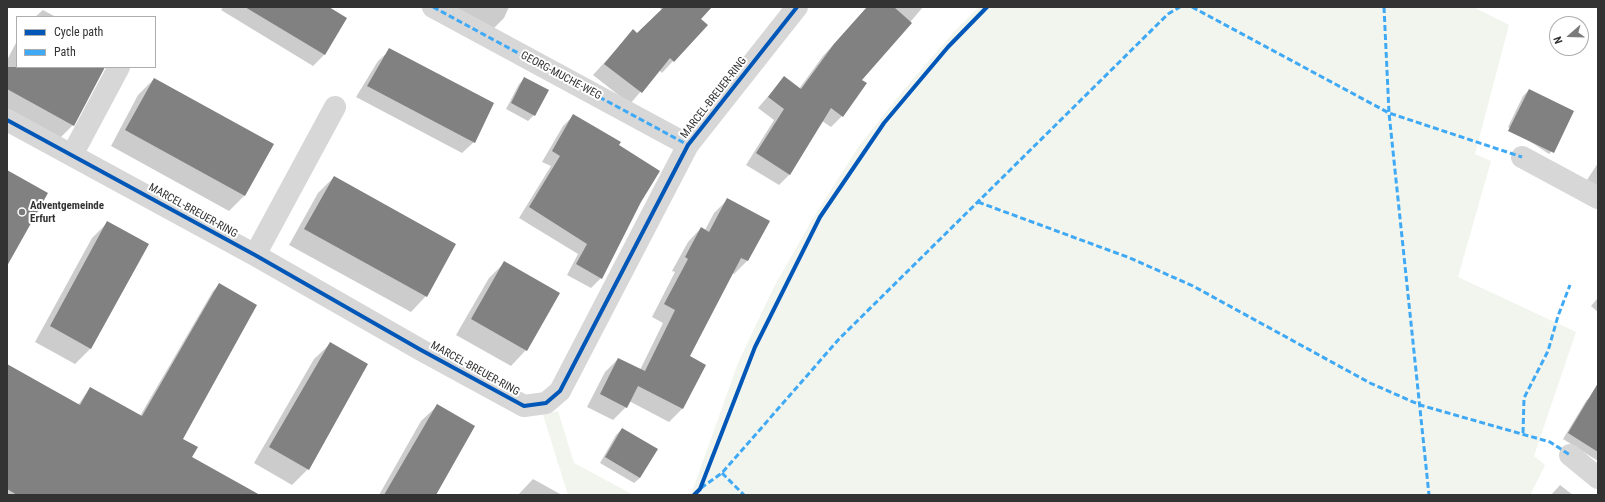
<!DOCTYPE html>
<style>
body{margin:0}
#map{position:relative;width:1605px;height:502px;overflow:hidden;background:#fff;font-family:"Roboto Condensed",sans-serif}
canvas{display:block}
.frame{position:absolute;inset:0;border:8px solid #333;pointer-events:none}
.legend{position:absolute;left:16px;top:16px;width:140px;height:52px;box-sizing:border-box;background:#fff;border:1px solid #adadad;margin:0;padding:5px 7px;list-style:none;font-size:12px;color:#333}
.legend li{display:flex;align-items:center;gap:8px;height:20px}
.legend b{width:20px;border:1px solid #adadad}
.north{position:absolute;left:1549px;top:16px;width:40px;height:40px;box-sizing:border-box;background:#fff;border:1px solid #adadad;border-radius:50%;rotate:250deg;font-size:11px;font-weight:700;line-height:16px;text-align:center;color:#333}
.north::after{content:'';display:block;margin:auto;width:14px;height:18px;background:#7a7a7a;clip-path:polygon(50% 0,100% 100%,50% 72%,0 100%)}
</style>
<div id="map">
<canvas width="1605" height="502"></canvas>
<div class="frame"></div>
<ul class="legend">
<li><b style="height:5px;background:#0057b8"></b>Cycle path</li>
<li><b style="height:5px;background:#3fa9f5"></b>Path</li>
</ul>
<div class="north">N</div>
</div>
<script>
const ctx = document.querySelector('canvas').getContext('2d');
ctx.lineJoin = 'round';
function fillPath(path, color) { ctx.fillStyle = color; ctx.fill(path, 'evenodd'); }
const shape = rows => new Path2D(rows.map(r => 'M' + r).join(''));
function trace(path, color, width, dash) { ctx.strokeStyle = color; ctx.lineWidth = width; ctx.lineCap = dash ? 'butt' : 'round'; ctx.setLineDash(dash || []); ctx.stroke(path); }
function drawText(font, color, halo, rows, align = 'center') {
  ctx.font = font + ' "Roboto Condensed",sans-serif'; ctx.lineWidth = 4; ctx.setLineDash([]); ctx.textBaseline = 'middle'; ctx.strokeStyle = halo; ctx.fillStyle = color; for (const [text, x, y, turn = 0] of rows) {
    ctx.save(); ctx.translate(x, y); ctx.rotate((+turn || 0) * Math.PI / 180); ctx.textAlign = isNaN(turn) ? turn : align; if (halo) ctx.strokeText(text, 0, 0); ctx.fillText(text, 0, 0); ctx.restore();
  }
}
fillPath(shape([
 [979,7,1473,7,1509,25,1475,154,1491,161,1458,277,1576,332,1534,456,1545,465,1530,495,688,495,692,492,738,363,774,287,812,220,859,146,906,87,955,31],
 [558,411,574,463,634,495,568,495,543,415]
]), '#f1f5ed');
fillPath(shape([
 [223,7,327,7,346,19,324,55,313,66,221,10],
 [456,7,509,7,504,18,493,29,454,12],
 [659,7,711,7,700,19,706,25,662,73,659,70,630,104,593,75,633,31,637,34,662,10],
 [867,7,923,7,861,80,865,84,842,116,831,127,822,121,790,174,779,185,746,165,774,120,758,108,781,81,799,89,823,56],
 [43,10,56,17,35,17],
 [17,41,17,67,105,67,73,125,54,144,7,118,7,60],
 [390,50,474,142,462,153,356,97,378,61],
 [154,79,273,145,244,196,229,211,111,146,138,95],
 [524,79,534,115,528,121,506,109,519,84],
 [1529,90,1555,148,1549,154,1508,127,1523,96],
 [573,116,617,145,640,201,601,278,591,288,567,275,578,254,519,218,551,166,542,162,563,126],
 [1598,163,1598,195,1587,180],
 [334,177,426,296,411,312,289,245,318,193],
 [727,200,768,222,747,261,734,274,732,273,689,357,682,409,669,422,629,401,626,407,613,420,587,407,605,372,618,359,640,370,663,323,652,317,675,272,672,271,688,242,701,228,705,230,714,213],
 [108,222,90,349,75,364,35,342,92,238],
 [504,263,526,350,511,366,456,335,489,278],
 [220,284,182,439,190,458,258,495,7,495,7,365,78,405,90,388,140,416,213,291],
 [1598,298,1598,312,1591,306],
 [330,344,367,364,308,469,292,485,254,463,314,359],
 [1591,396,1598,400,1598,461,1563,439,1586,401],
 [437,406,435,495,379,495,421,421],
 [622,429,640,478,634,483,600,463,616,435],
 [533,479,562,495,518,495],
 [1560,485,1573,495,1551,495]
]), '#0003');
fillPath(shape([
 [245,7,329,7,347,18,325,55],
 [664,7,712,7,701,19,708,25,674,62,670,58,642,93,604,64,633,29,637,33],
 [867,7,894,7,912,23,862,80,867,83,843,117,831,108,790,175,756,153,784,109,768,97,784,76,801,89,834,44],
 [389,48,494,103,475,143,367,86],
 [7,67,105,67,74,126,7,89],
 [524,77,549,90,535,116,511,103],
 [154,78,274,144,245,196,125,130],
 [1529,89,1574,111,1554,153,1508,131],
 [573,114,621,142,619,145,660,171,641,202,602,279,576,264,587,244,529,207,560,156,552,151],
 [7,170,48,193,7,266],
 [334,176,456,244,427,297,304,229],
 [727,198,770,221,748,261,741,258,690,356,706,365,683,409,638,386,627,408,600,394,618,358,645,371,675,310,664,304,688,259,685,257,701,227,709,232],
 [107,221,149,244,91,349,50,326],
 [504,261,560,293,527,351,471,319],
 [219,283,257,305,183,439,198,447,192,457,260,495,17,495,7,489,7,364,80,405,90,387,142,416],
 [330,342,368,364,309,470,269,447],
 [1598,383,1598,452,1568,433],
 [437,404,475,426,436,495,384,495],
 [622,428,658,449,640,478,605,457]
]), '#818181');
trace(shape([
 [433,7,688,145],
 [7,120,255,255,421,350,524,406,546,403,560,391,688,145,797,7],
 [72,155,119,67],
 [1522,157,1598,198],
 [255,255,335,107],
 [1570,455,1598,478]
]), '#d7d7d7', 22);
trace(shape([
 [433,7,688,145],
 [1192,7,1389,113,1522,157],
 [1384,7,1389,113,1429,495],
 [978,202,1130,258,1193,286,1370,383,1420,405,1550,442,1570,455],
 [1523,433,1524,398,1548,351,1558,316,1570,285],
 [722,473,744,495],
 [701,488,722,473,839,339,1168,14,1180,7]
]), '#3fa9f5', 3, [6, 3]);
trace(shape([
 [7,120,255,255,421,350,524,406,546,403,560,391,688,145,797,7],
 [694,495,700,489,755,347,820,217,884,123,948,47,987,7]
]), '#0057b8', 4);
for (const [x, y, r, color] of [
 [22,212,4,"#7a7a7a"]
]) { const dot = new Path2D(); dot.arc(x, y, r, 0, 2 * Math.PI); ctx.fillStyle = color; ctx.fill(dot); trace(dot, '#fff', 1.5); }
drawText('11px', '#333', '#fff', [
 ["GEORG-MUCHE-WEG",561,76,28],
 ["MARCEL-BREUER-RING",714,98,-52],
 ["MARCEL-BREUER-RING",193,211,29],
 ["MARCEL-BREUER-RING",475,369,29]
]);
drawText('bold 11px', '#333', '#fff', [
 ["Adventgemeinde",30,206],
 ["Erfurt",30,219]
], 'left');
</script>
